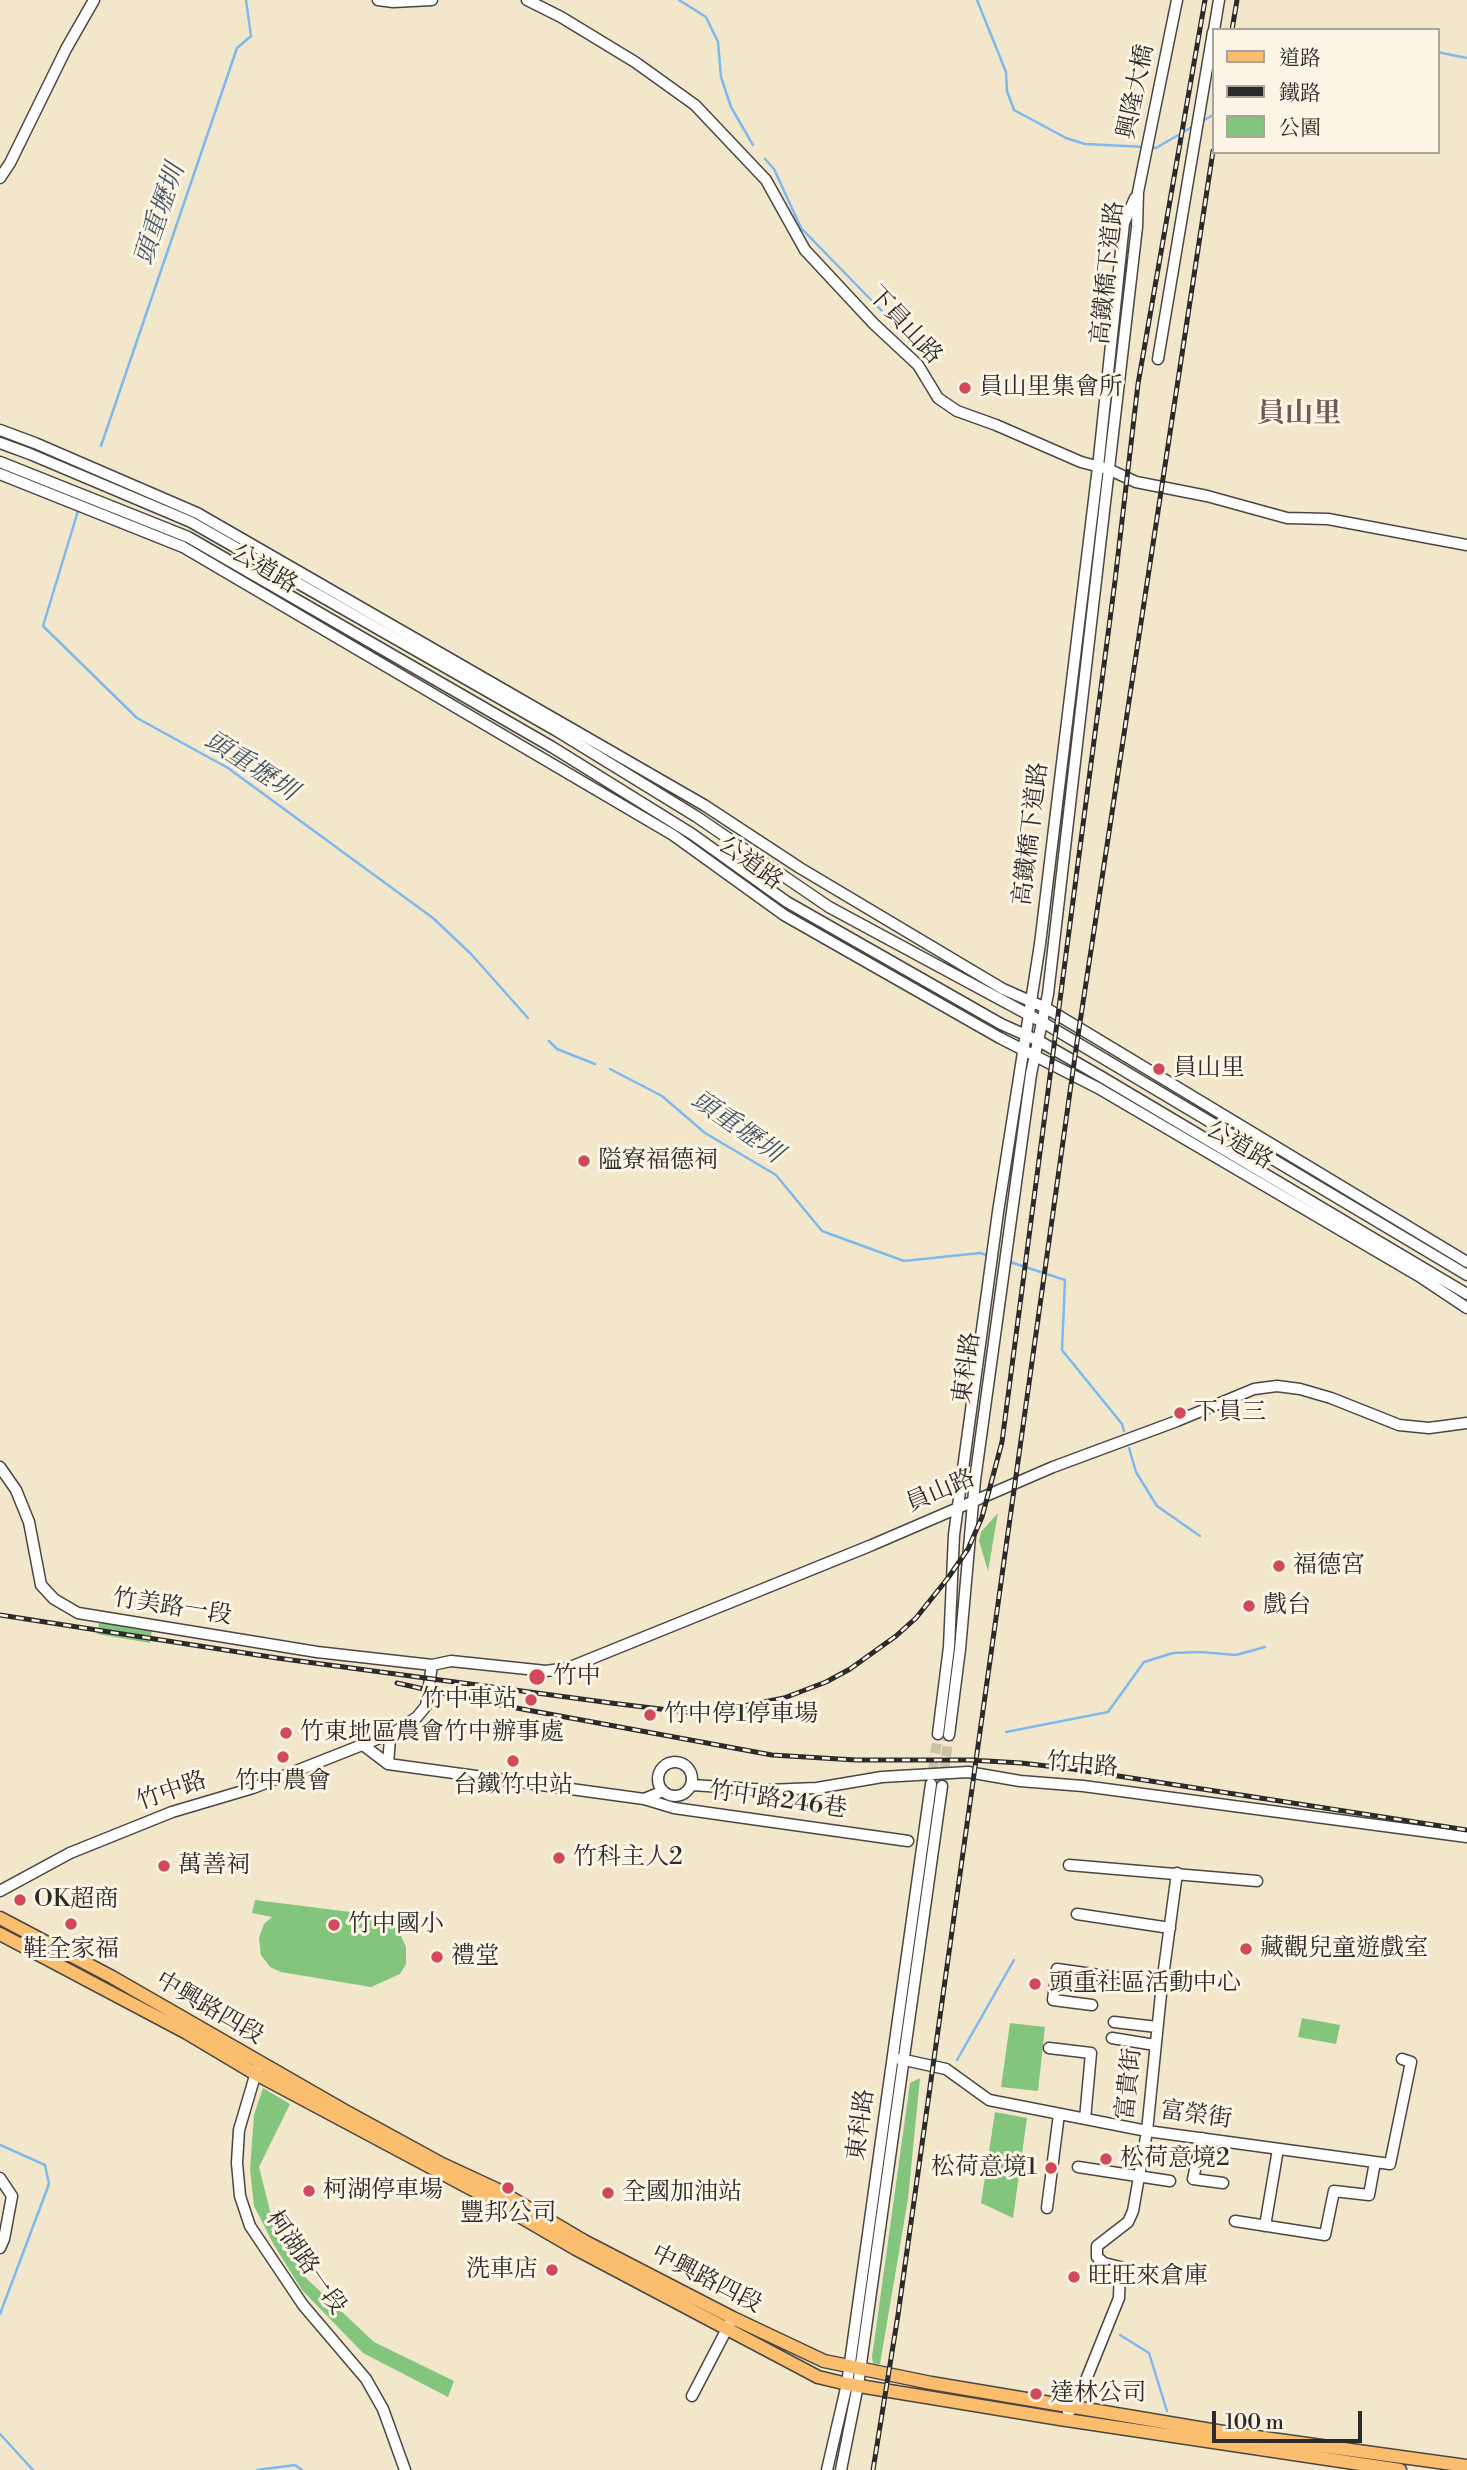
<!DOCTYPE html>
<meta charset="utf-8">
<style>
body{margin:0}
#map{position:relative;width:1467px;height:2470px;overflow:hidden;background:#f2e7cb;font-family:"Libre Bodoni","Noto Serif TC",serif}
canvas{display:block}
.legend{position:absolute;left:1212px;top:28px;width:228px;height:126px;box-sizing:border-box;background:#fcf5e5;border:2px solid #a8a49b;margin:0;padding:9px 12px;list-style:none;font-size:21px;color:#2b2b2b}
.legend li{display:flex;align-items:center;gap:14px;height:35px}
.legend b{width:35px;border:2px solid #a8a49b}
.scale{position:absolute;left:1212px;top:2411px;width:150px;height:32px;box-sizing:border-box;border:4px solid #2b2b2b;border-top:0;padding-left:9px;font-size:21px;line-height:24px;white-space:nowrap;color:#2b2b2b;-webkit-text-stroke:5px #fcf5e5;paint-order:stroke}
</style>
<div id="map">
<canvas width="1467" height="2470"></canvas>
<ul class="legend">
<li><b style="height:9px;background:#fbbd6e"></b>道路</li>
<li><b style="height:9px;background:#2b2b2b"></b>鐵路</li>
<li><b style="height:19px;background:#84c57d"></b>公園</li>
</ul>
<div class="scale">100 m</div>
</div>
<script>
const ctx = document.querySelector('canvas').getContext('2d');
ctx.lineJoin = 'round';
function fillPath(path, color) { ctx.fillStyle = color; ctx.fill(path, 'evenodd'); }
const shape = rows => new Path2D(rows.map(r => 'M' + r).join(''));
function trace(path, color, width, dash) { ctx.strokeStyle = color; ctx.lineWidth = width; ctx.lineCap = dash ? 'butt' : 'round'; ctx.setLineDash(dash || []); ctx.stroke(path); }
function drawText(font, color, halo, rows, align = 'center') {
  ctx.font = font + ' "Libre Bodoni","Noto Serif TC",serif'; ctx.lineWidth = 6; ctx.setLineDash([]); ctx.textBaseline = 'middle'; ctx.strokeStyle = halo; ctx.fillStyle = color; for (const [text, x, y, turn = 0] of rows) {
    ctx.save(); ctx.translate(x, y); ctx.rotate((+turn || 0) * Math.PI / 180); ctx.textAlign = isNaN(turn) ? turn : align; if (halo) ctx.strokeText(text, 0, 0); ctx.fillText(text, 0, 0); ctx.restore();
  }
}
fillPath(shape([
 [998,1513,988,1571,979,1541,981,1532],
 [101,1614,153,1622,150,1643,97,1634],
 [255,1900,414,1920,413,1934,400,1934,406,1947,406,1964,400,1974,371,1987,281,1972,270,1967,261,1955,259,1938,264,1924,272,1917,252,1913],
 [1302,2018,1340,2025,1336,2044,1298,2037],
 [1010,2023,1045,2027,1038,2091,1001,2087],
 [920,2078,908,2199,880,2364,876,2364,873,2363,872,2357,910,2083],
 [263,2088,290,2104,259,2167,271,2215,306,2278,374,2342,454,2381,448,2397,363,2353,302,2290,274,2245,254,2206,250,2169,254,2115],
 [995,2112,1027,2118,1013,2218,981,2203]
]), '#84c57d');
trace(shape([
 [679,0,706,17,718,42,721,77,731,107,753,145],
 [977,0,1006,72,1007,91,1014,110,1066,138,1085,144,1145,147],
 [1437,52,1467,58],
 [1201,122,1213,115],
 [1152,147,1156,148,1192,127],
 [765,159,774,169,801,228,912,342],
 [101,446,237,48,251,36,246,0],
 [78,511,43,626,137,718,228,768,433,918,471,954,528,1018],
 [549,1041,557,1049,595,1064],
 [610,1069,662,1096,705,1133,776,1175,822,1231,904,1261,980,1253,990,1256],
 [1010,1262,1065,1280,1062,1350,1122,1424,1124,1431],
 [1129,1448,1136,1472,1157,1506,1200,1536],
 [1006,1732,1108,1712,1144,1662,1173,1653,1200,1652,1236,1655,1265,1647],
 [957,2060,1014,1960],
 [0,2145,45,2165,49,2184,0,2314],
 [1120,2335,1149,2353,1167,2411],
 [0,2434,33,2470],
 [257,2470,295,2465,302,2470]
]), '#7db9ef', 2.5);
trace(shape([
 [931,1783,938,1734],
 [942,1786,949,1735]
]), '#cac1ab', 10, [10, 5]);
const minor = shape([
 [378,0,393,2,432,0],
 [527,0,561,17,635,62,695,105,766,180,805,250,874,324,918,365,938,398,957,411,996,425,1081,462,1108,469,1136,482,1207,496,1287,518,1328,519,1467,545],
 [1214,30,1219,0],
 [0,178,10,163,66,49,94,0],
 [1158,359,1213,32],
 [0,430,35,443,197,513,704,805,800,868,1003,989,1046,1008,1467,1262],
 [0,443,30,454,191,522,557,731,697,817,829,907,1044,1023,1467,1275],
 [0,462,188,537,552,747,692,834,787,902,1001,1024,1039,1041,1100,1076,1467,1294],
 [0,474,183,547,673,835,784,915,1000,1038,1098,1088,1422,1278,1467,1308],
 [0,1467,16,1490,29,1522,41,1585,54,1599,78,1613,317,1652,432,1665,451,1661,546,1671,568,1668,872,1545,1053,1467,1177,1421,1254,1389,1277,1386,1300,1389,1331,1398,1399,1425,1429,1428,1467,1423],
 [938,1734,949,1647,954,1535,998,1212,1040,944,1098,467,1124,223,1135,198],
 [949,1735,960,1649,975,1480,1031,1074,1048,994,1137,227,1138,192,1177,0],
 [363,1745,388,1764,644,1799,663,1791],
 '658 1779a17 17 0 1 1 34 0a17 17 0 1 1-34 0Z',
 [388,1764,390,1739,395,1732],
 [692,1785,768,1790,817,1788,882,1777,968,1772,1020,1781,1083,1786,1467,1837],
 [644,1799,674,1808,908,1841],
 [1069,1865,1257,1881],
 [0,1891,70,1853,172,1812,253,1788,395,1732,417,1717,426,1706,432,1665],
 [1077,1914,1170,1928],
 [1092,2005,1053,2000,1057,1969,1162,1984],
 [1114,2022,1157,2027],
 [1112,2038,1155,2045],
 [1049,2048,1091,2053,1085,2119],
 [900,2059,946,2069,989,2100,1147,2131,1390,2164,1411,2062,1402,2059],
 [257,2069,239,2130,237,2163,240,2196,250,2226,303,2305,366,2379,383,2409,405,2470],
 [1202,2138,1193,2179,1223,2183],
 [1078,2167,1170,2181],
 [0,2178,12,2196,4,2239,0,2248],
 [1047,2208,1059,2114],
 [1235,2221,1325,2235,1334,2191,1369,2195,1375,2162],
 [1265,2226,1278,2149],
 [692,2396,730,2323],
 [1068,2412,1075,2407,1119,2298,1120,2267,1104,2263,1097,2257,1097,2246,1128,2222,1133,2211,1147,2131,1162,1984,1177,1873],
 [827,2470,847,2384,931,1784],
 [841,2470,858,2385,942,1786]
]);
const major = shape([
 [0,1918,112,1977,345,2111,442,2164,496,2189,584,2241,733,2318,824,2361,931,2383,1235,2434,1467,2466],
 [0,1934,187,2033,254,2073,490,2199,576,2249,818,2377,847,2384,1060,2419,1400,2470]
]);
trace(minor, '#494743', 13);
trace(major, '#494743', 15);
trace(minor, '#fff', 10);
trace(major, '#fbbd6e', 12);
const rail = shape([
 [1232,30,1237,0],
 [0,1615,277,1658,611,1703,685,1712,718,1711,784,1698,826,1682,850,1669,896,1636,916,1618,948,1578,968,1549,982,1517,1002,1442,1115,581,1138,384,1205,0],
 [397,1683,473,1700,772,1755,856,1760,970,1760,1021,1763,1073,1769,1467,1830],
 [873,2470,898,2315,1077,1042,1213,151]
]);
trace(rail, '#2b2b2b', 5);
trace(rail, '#fcf5e5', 2.5, [8]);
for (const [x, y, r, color] of [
 [965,388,7,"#d1495b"],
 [1159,1069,7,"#d1495b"],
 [584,1161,7,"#d1495b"],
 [1180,1413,7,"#d1495b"],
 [1279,1566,7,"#d1495b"],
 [1249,1606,7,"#d1495b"],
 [537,1677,9,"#d1495b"],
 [531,1700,7,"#d1495b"],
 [650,1715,7,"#d1495b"],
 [286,1733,7,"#d1495b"],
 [283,1757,7,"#d1495b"],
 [513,1761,7,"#d1495b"],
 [559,1858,7,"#d1495b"],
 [164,1866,7,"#d1495b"],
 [20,1900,7,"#d1495b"],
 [71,1924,7,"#d1495b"],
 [334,1925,7,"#d1495b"],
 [1246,1949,7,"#d1495b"],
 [437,1957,7,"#d1495b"],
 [1035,1984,7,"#d1495b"],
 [1106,2159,7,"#d1495b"],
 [1051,2168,7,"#d1495b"],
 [508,2188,7,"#d1495b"],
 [309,2191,7,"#d1495b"],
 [608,2193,7,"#d1495b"],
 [552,2270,7,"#d1495b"],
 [1074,2277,7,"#d1495b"],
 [1036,2394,7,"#d1495b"]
]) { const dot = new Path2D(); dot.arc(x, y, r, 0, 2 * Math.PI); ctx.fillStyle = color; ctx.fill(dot); trace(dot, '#fcf5e5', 2.5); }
drawText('24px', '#2b2b2b', '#fcf5e5', [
 ["興隆大橋",1137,92,-78],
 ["高鐵橋下道路",1109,273,-84],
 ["下員山路",904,326,47],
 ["公道路",264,570,31],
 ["高鐵橋下道路",1032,834,-83],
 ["公道路",750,864,36],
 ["公道路",1239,1146,30],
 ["東科路",968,1368,-82],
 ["員山路",941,1492,-23],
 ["竹美路一段",172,1608,9],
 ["竹中路",1082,1766,5],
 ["竹中路",172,1792,-19],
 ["竹中路246巷",778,1801,8],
 ["中興路四段",209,2009,30],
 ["富貴街",1130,2084,-84],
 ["富榮街",1196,2116,8],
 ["東科路",862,2125,-82],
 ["柯湖路一段",305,2263,55],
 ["中興路四段",706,2280,27]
]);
drawText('24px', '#2b2b2b', '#fcf5e5', [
 ["員山里集會所",979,388],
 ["員山里",1173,1069],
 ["隘寮福德祠",598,1161],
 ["下員三",1194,1413],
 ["福德宮",1293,1566],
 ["戲台",1263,1606],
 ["竹中",553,1677],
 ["竹中車站",517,1700,"right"],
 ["竹中停1停車場",664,1715],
 ["竹東地區農會竹中辦事處",300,1733],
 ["竹中農會",283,1782,"center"],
 ["台鐵竹中站",513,1786,"center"],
 ["竹科主人2",573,1858],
 ["萬善祠",178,1866],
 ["OK超商",34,1900],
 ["竹中國小",348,1925],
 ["藏觀兒童遊戲室",1260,1949],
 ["鞋全家福",71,1950,"center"],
 ["禮堂",451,1957],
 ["頭重社區活動中心",1049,1984],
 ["松荷意境2",1120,2159],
 ["松荷意境1",1037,2168,"right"],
 ["柯湖停車場",323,2191],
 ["全國加油站",622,2193],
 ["豐邦公司",508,2214,"center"],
 ["洗車店",538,2270,"right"],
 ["旺旺來倉庫",1088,2277],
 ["達林公司",1050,2394]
], 'left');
drawText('italic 26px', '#445666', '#fcf5e5', [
 ["頭重壢圳",161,215,-71],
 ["頭重壢圳",250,767,33],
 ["頭重壢圳",736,1128,35]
]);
drawText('bold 28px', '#6f5a58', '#fcf5e5', [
 ["員山里",1299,415]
]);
</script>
